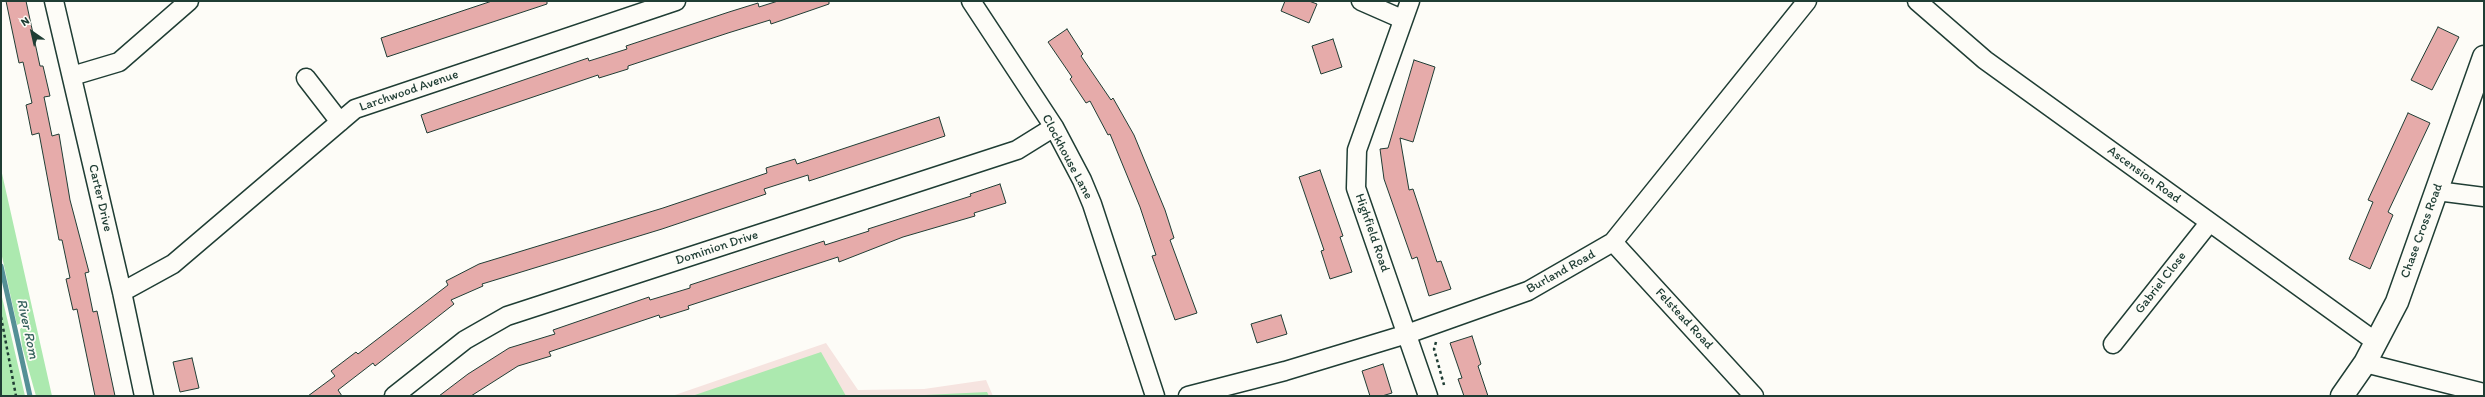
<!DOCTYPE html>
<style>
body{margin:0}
#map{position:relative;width:2485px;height:397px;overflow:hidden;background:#fdfcf7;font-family:Itim,sans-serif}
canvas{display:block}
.frame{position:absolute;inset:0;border:2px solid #1f3d34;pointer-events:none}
.north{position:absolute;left:12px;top:12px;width:40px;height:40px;-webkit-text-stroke:3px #fdfcf7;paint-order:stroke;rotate:326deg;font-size:11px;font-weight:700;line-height:16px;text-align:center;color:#1f3d34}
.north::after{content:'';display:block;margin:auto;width:14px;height:18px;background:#1f3d34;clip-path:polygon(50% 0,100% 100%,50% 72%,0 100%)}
</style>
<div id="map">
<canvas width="2485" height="397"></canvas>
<div class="frame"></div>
<div class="north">N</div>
</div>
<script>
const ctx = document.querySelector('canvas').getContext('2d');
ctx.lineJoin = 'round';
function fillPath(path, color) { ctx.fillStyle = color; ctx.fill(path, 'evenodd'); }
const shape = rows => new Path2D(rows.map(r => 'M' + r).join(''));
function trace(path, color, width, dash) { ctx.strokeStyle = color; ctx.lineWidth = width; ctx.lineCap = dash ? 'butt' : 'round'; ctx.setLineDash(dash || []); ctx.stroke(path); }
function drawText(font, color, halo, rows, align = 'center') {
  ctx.font = font + ' Itim,sans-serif'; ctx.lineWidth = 3.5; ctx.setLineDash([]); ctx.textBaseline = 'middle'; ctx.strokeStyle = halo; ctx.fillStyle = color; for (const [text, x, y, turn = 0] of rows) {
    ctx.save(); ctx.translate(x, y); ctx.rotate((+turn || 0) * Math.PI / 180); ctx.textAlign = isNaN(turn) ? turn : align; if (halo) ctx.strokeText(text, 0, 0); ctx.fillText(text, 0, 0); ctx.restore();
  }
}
fillPath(shape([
 [826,343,858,390,924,389,986,380,993,396,672,396]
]), '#f6e4e0');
fillPath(shape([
 [1,169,43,356,52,396,36,396,22,346,20,329,24,326,23,322,17,325,1,252],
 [1,293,11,335,25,396,1,396],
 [821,352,846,396,692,396],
 [987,392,989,396,904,396]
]), '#ace9af');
trace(shape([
 [1,266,30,396]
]), '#559096', 5);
const building = shape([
 [6,1,26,1,40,66,43,66,50,96,44,97,52,136,59,134,70,200,89,272,85,273,93,312,97,311,115,396,95,396,77,309,73,310,66,279,70,278,62,240,59,240,39,133,32,135,26,105,32,103,23,62,19,63,6,1],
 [492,1,547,1,547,4,387,57,381,38,492,1],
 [778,1,829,1,829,4,771,24,770,20,728,33,628,66,628,69,599,78,598,75,427,133,421,115,588,58,589,61,627,49,626,46,729,12,758,3,759,7,778,1],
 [1285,1,1309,1,1317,4,1309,23,1281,11,1285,1],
 [2438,27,2459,37,2432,90,2411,80,2438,27],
 [1067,29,1083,54,1081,56,1111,100,1113,98,1134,135,1165,210,1174,238,1170,240,1197,313,1175,320,1152,256,1156,255,1140,207,1110,134,1108,135,1090,101,1086,103,1070,79,1072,77,1048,42,1067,29],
 [1333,39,1342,67,1321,74,1312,46,1333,39],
 [1414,60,1435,67,1413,142,1400,138,1409,190,1413,189,1437,262,1441,261,1451,289,1429,296,1417,257,1412,259,1384,179,1380,149,1388,148,1414,60],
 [2408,113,2430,123,2388,212,2393,215,2370,269,2349,259,2373,202,2368,200,2408,113],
 [939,117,945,136,809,181,808,175,764,189,766,194,662,229,482,284,483,286,451,300,454,304,375,366,373,363,338,390,342,396,308,396,335,376,331,371,356,352,358,354,448,285,446,281,479,264,663,208,767,173,766,168,795,159,797,164,939,117],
 [1320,170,1343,236,1340,237,1352,272,1330,279,1321,251,1324,250,1299,177,1320,170],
 [1000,184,1006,203,974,213,975,216,903,237,839,262,838,257,688,306,689,309,660,318,659,315,549,352,551,356,518,366,471,396,439,396,468,374,509,348,555,334,553,330,649,297,650,300,690,288,690,285,824,241,825,245,869,231,868,229,971,196,970,194,1000,184],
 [1281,315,1287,334,1257,343,1251,324,1281,315],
 [1472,336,1481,364,1478,366,1488,396,1464,396,1458,379,1462,378,1450,343,1472,336],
 [192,358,199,388,180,392,173,362,192,358],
 [1383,364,1392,393,1382,396,1370,396,1362,371,1383,364]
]);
fillPath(building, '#e6abaa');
trace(building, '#1f3d34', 1);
const minor = shape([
 [54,1,122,292,144,396],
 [971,1,1054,127,1082,180,1092,204,1155,396],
 [1361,1,1402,19],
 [1410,1,1357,150,1356,188,1428,396],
 [1917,1,1985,60,2376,342],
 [72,76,119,62,189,1],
 [306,78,340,122],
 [2437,191,2484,197],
 [1613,242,1754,396],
 [122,292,173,264,355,109,676,1],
 [2113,344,2209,223],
 [2365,363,2484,393],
 [394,396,465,340,507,316,1017,150,1054,127],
 [1188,396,1285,371,1407,334,1528,291,1613,242,1807,1]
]);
const major = shape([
 [2342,396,2365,363,2397,302,2484,57]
]);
trace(minor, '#1f3d34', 21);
trace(major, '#1f3d34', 25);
trace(shape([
 [1,317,16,396],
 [1436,342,1434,349,1444,385]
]), '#1f3d34', 2.5, [3, 3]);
trace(minor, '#fdfcf7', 18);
trace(major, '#fdfcf7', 22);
drawText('13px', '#1f3d34', '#fdfcf7', [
 ["Larchwood Avenue",409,91,-19],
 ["Clockhouse Lane",1067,157,62],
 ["Ascension Road",2144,175,36],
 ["Carter Drive",100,198,77],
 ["Chase Cross Road",2422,231,-70],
 ["Highfield Road",1372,233,71],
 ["Dominion Drive",717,248,-18],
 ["Burland Road",1561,272,-29],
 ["Gabriel Close",2161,283,-52],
 ["Felstead Road",1684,319,47]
]);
drawText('italic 14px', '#36605d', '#fdfcf7', [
 ["River Rom",27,329,78]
]);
</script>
